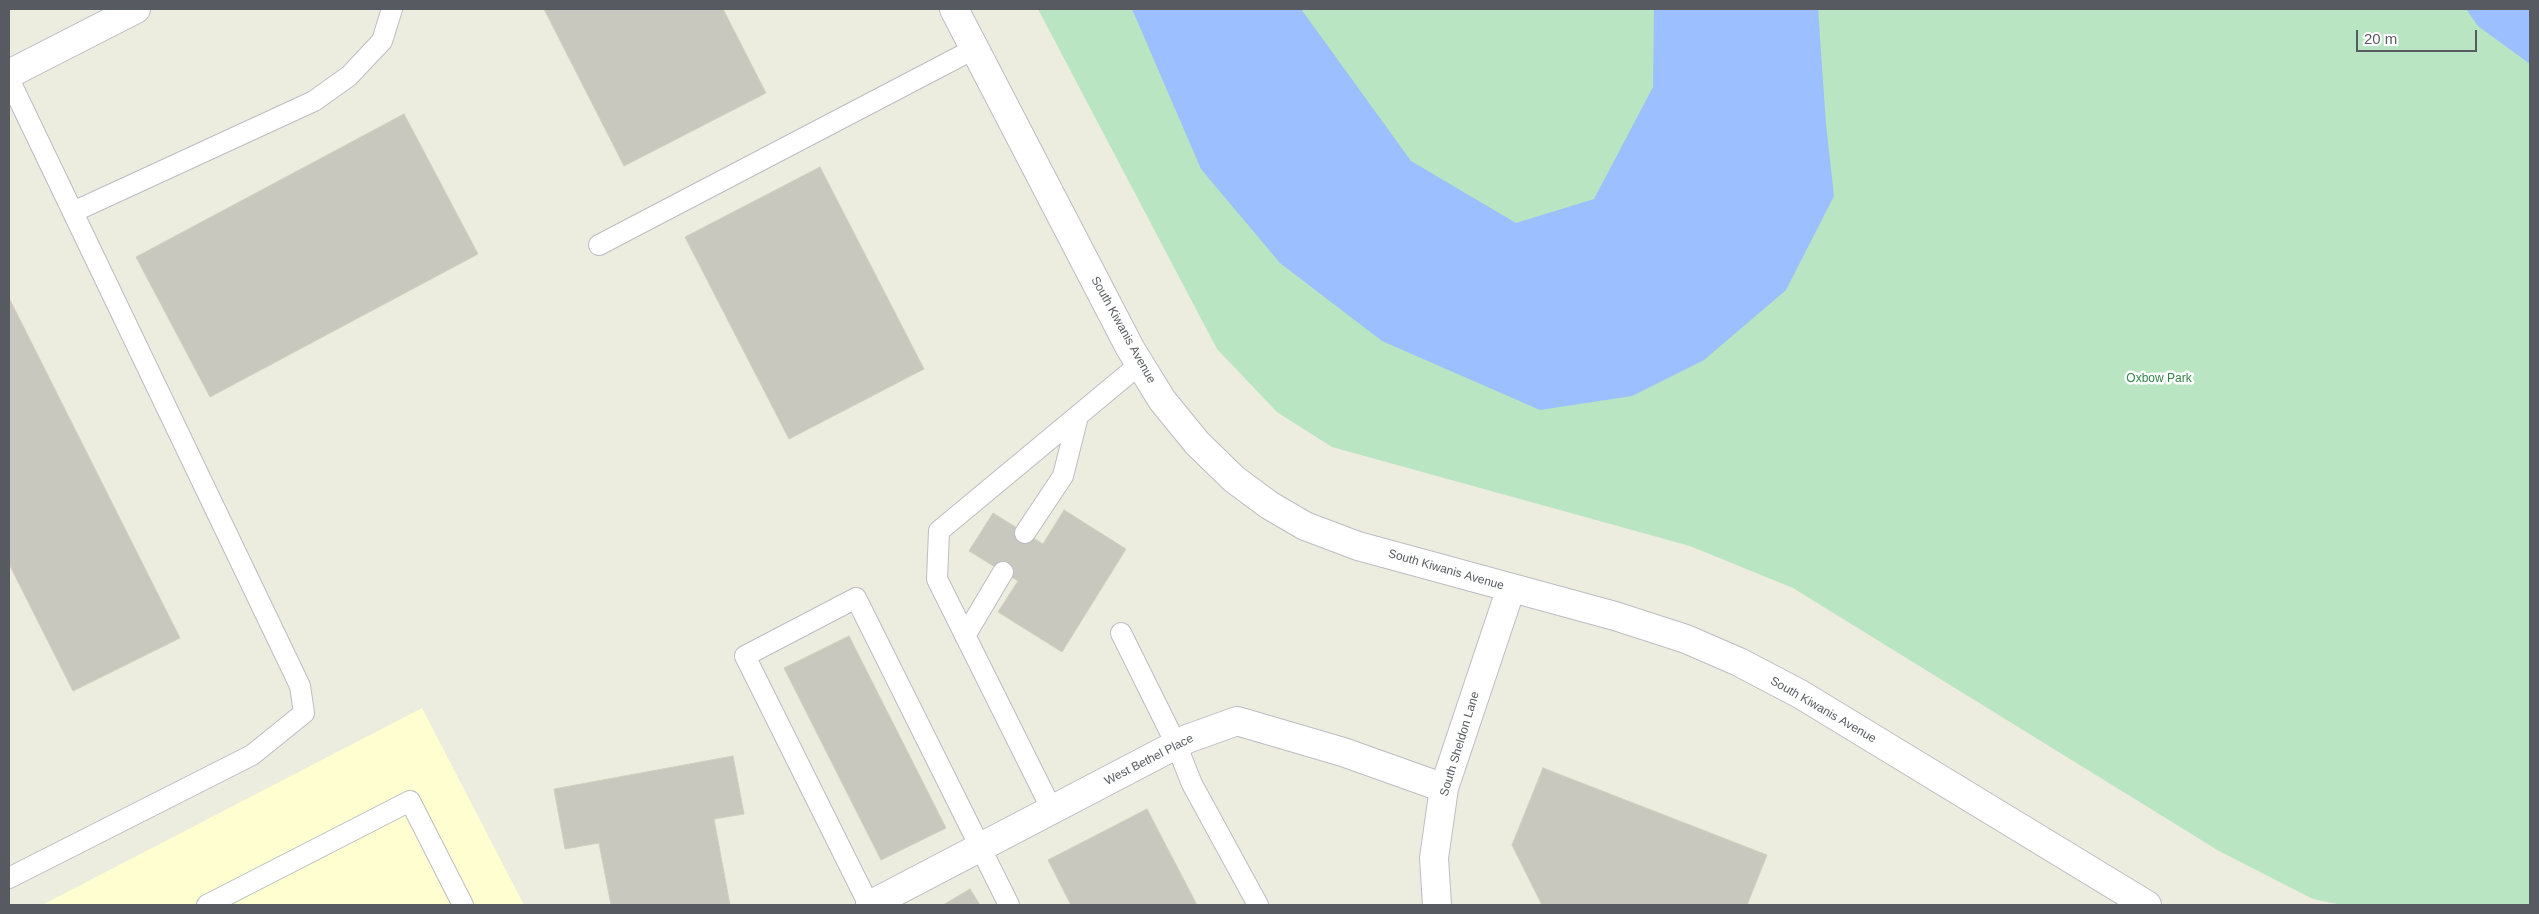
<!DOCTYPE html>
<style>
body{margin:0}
#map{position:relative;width:2539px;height:914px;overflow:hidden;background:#ececdf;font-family:Helvetica,sans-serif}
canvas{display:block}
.frame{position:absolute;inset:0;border:10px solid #585a61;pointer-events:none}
.scale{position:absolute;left:2356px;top:30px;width:121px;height:22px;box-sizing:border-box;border:2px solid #585a61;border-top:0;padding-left:6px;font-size:15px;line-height:18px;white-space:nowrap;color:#585a61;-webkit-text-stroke:4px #fff;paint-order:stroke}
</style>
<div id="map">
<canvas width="2539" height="914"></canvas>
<div class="frame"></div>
<div class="scale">20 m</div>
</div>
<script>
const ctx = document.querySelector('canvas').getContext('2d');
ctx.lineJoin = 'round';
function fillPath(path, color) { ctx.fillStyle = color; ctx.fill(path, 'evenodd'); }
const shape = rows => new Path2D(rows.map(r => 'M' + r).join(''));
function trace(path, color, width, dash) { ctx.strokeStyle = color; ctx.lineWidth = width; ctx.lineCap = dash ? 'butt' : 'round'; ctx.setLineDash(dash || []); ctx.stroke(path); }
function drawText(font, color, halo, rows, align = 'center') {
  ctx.font = font + ' Helvetica,sans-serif'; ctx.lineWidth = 5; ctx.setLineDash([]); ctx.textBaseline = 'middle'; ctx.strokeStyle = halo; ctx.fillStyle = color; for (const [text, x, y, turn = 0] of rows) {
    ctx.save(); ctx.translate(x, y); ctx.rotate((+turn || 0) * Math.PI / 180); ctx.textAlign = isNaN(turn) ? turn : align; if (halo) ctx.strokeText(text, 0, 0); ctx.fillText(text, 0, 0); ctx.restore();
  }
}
fillPath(shape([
 [422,708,524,905,42,905]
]), '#fffed0');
fillPath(shape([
 [1038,9,2530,9,2530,905,2342,905,2313,899,2219,851,1793,588,1690,546,1332,447,1277,412,1217,349]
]), '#b9e5c2');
fillPath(shape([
 [1132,9,1301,9,1411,161,1516,223,1594,199,1653,87,1654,9,1818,9,1826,124,1834,196,1786,290,1704,360,1632,396,1540,410,1382,341,1280,263,1201,169],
 [2466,9,2530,9,2530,64,2478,26]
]), '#9bbfff');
const building = shape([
 [544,9,723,9,766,93,624,166,544,9],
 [404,114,478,254,210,397,136,257,404,114],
 [820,167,924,369,789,439,685,237,820,167],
 [9,298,180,638,73,691,9,564,9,298],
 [1064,510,1126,549,1062,652,998,612,1018,581,969,551,993,513,1043,544,1064,510],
 [849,636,946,828,881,860,784,668,849,636],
 [733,756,744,814,714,819,730,905,611,905,599,843,565,849,554,789,733,756],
 [1543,768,1767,855,1747,905,1542,905,1512,845,1543,768],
 [1147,809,1197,905,1071,905,1048,860,1147,809],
 [970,889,980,905,943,905,970,889]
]);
fillPath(building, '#c9c8be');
trace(building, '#d1cfbd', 1);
const service = shape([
 [9,79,300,686,304,713,252,755,9,878],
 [73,212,314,101,349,76,382,41,392,9],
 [599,245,974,49],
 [1025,533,1063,476,1078,416],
 [1121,633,1176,744,1192,784,1258,905],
 [965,636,1003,572],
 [1052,810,937,579,939,531,1140,364],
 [207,905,410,801,463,905],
 [869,905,745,656,856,598,1009,905]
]);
const minor = shape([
 [9,74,136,9],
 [870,905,1187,739,1237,721,1343,752,1444,788],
 [1437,905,1434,858,1444,788,1511,588]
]);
const tertiary = shape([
 [954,9,1130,348,1162,400,1197,443,1234,479,1269,505,1305,526,1358,546,1615,616,1686,639,1739,662,1800,694,2147,905]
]);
trace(service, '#bcbdc4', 22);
trace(minor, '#bcbdc4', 30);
trace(tertiary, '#bcbdc4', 30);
trace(service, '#fff', 20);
trace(minor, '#fff', 28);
trace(tertiary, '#fff', 28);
drawText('12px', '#585a61', '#fff', [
 ["South Kiwanis Avenue",1123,330,61],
 ["South Kiwanis Avenue",1446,570,16],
 ["South Kiwanis Avenue",1823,710,30],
 ["South Sheldon Lane",1460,744,-73],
 ["West Bethel Place",1149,760,-27]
]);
drawText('12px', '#318647', '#fff', [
 ["Oxbow Park",2159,379]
]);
</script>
